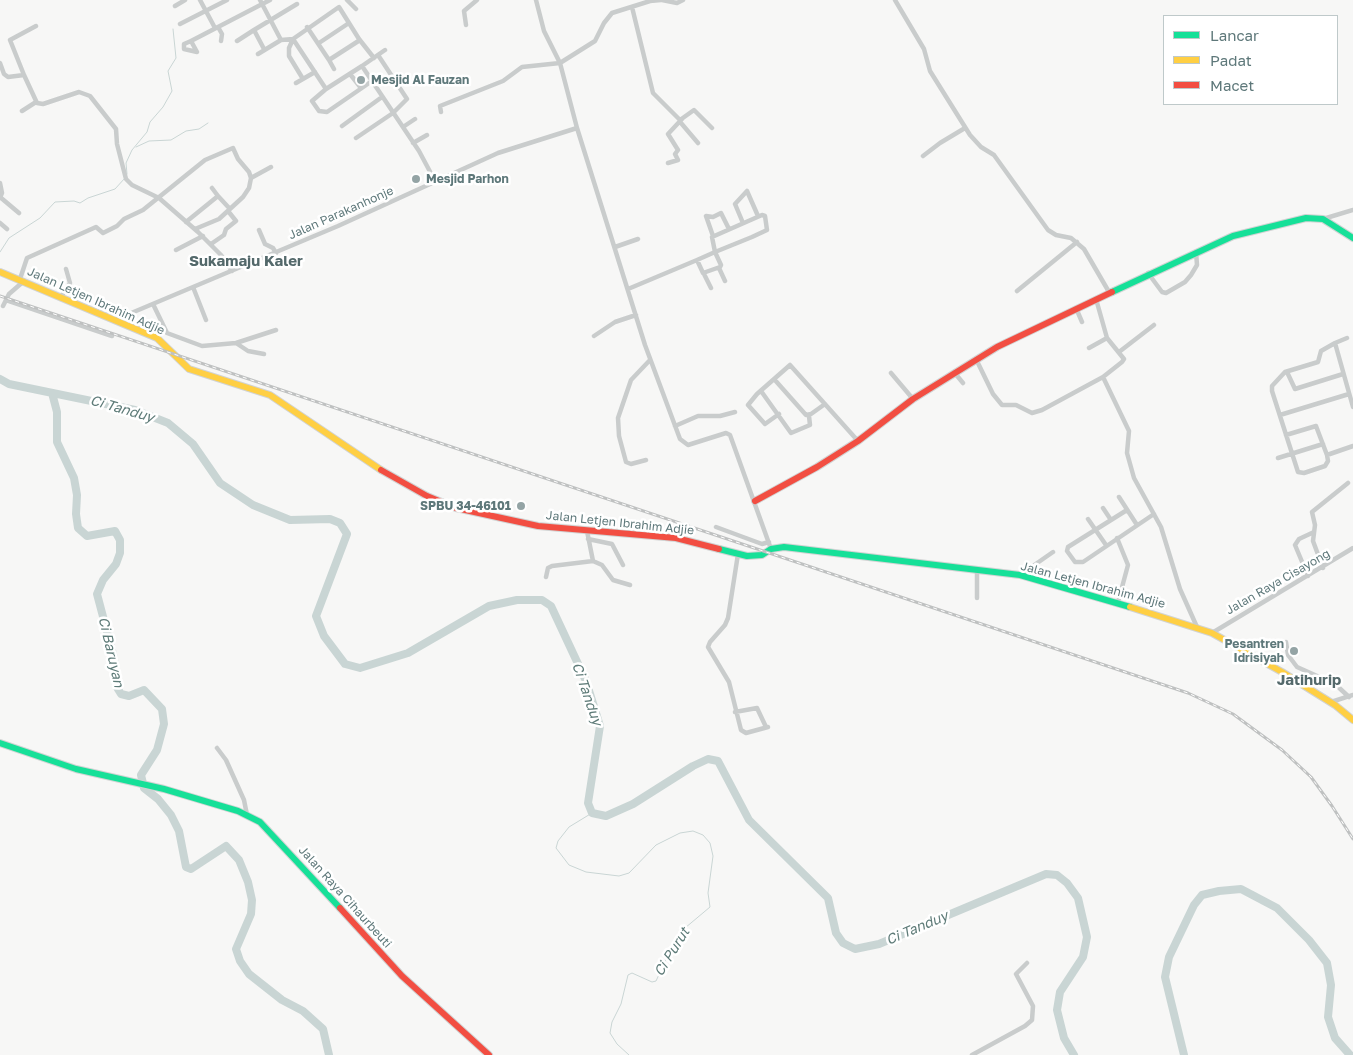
<!DOCTYPE html>
<style>
body{margin:0}
#map{position:relative;width:1353px;height:1055px;overflow:hidden;background:#f7f7f6;font-family:"Golos Text",sans-serif}
canvas{display:block}
.legend{position:absolute;left:1163px;top:15px;width:175px;height:90px;box-sizing:border-box;background:#fff;border:1px solid #bfc9ca;margin:0;padding:6px 9px;list-style:none;font-size:15px;color:#5e787a}
.legend li{display:flex;align-items:center;gap:10px;height:25px}
.legend b{width:25px;border:1px solid #bfc9ca}
</style>
<div id="map">
<canvas width="1353" height="1055"></canvas>
<ul class="legend">
<li><b style="height:6px;background:#16e098"></b>Lancar</li>
<li><b style="height:6px;background:#ffcf43"></b>Padat</li>
<li><b style="height:6px;background:#f24e42"></b>Macet</li>
</ul>
</div>
<script>
const ctx = document.querySelector('canvas').getContext('2d');
ctx.lineJoin = 'round';
const shape = rows => new Path2D(rows.map(r => 'M' + r).join(''));
function trace(path, color, width, dash) { ctx.strokeStyle = color; ctx.lineWidth = width; ctx.lineCap = dash ? 'butt' : 'round'; ctx.setLineDash(dash || []); ctx.stroke(path); }
function drawText(font, color, halo, rows, align = 'center') {
  ctx.font = font + ' "Golos Text",sans-serif'; ctx.lineWidth = 5; ctx.setLineDash([]); ctx.textBaseline = 'middle'; ctx.strokeStyle = halo; ctx.fillStyle = color; for (const [text, x, y, turn = 0] of rows) {
    ctx.save(); ctx.translate(x, y); ctx.rotate((+turn || 0) * Math.PI / 180); ctx.textAlign = isNaN(turn) ? turn : align; if (halo) ctx.strokeText(text, 0, 0); ctx.fillText(text, 0, 0); ctx.restore();
  }
}
trace(shape([
 [136,147,149,141,171,140,186,131,199,129,208,123],
 [127,174,126,163,132,150,147,132,150,122,163,107,172,91,168,71,176,58,173,29],
 [0,252,9,238,40,218,55,202,74,201,80,203,88,198,115,189,125,178],
 [592,813,569,827,558,841,556,848,569,865,586,872,619,876,629,873,656,845,680,833,693,831,703,835,710,843,713,856,708,893,710,907,685,928,672,947,656,981,652,982,632,973,628,975,621,1004,612,1022,610,1033,617,1044,629,1055]
]), '#c9d5d4', 1);
trace(shape([
 [0,379,9,384,135,410,168,423,193,444,220,483,253,505,290,520,330,519,340,523,347,534,316,616,324,636,345,664,360,668,408,653,489,606,517,600,542,600,551,606,586,681,600,726,588,803,592,813,606,816,633,804,693,766,708,759,718,761,749,820,828,898,836,933,843,943,855,949,879,944,1046,874,1057,875,1067,883,1078,898,1087,937,1083,957,1060,992,1057,1010,1064,1038,1074,1055],
 [52,393,57,412,57,442,74,478,77,495,76,514,78,528,87,536,115,531,120,540,120,553,116,564,103,580,97,594,114,658,116,686,121,694,129,696,144,690,162,709,164,724,157,750,141,775,144,788,158,799,171,815,179,831,186,867,191,869,226,846,239,860,248,882,252,900,251,914,236,949,240,961,249,974,282,1000,303,1011,323,1029,329,1055],
 [1184,1055,1165,977,1169,957,1194,905,1202,895,1219,891,1241,889,1277,908,1309,940,1327,963,1331,985,1328,1017,1335,1038,1350,1055]
]), '#c9d5d4', 8);
const fast = shape([
 [1112,292,1233,236,1306,218,1323,219,1353,238],
 [719,549,747,556,762,555,771,549,784,547,1020,575,1130,607],
 [0,743,76,769,164,789,238,811,260,822,340,908]
]);
const slow = shape([
 [0,272,157,338,189,369,270,395,381,470],
 [1130,607,1212,633,1282,672,1335,705,1353,720]
]);
const jam = shape([
 [381,470,427,496,456,508,538,526,676,538,719,549],
 [755,501,817,467,858,441,913,399,997,347,1112,292],
 [340,908,402,976,489,1055]
]);
trace(fast, '#d1d3d3', 8);
trace(slow, '#d1d3d3', 8);
trace(jam, '#d1d3d3', 8);
trace(shape([
 [200,0,215,28],
 [260,0,281,40,293,39,326,89],
 [347,0,356,9],
 [536,0,544,31,560,63,577,128,645,345,680,439,688,445,726,433,730,435,771,549],
 [662,0,677,3,683,0],
 [895,0,924,49,930,71,970,135,981,147,994,155,1048,230,1056,235,1071,238,1084,249,1109,292],
 [175,6,185,0],
 [632,7,653,93,680,120,694,110,712,128],
 [180,24,227,0],
 [466,25,464,11,477,0],
 [307,27,329,60,360,40],
 [254,30,297,4],
 [191,41,184,44,184,49,197,52,191,41,218,27],
 [221,41,222,34,218,27,270,0],
 [237,41,254,30,264,49],
 [319,43,349,23],
 [258,54,281,40],
 [329,60,334,69],
 [0,63,4,74,8,77,24,75,37,103,43,104,79,92,90,96,116,129,117,144,126,179,132,185,159,198,198,232,221,255,232,271],
 [362,66,385,50],
 [350,74,361,88],
 [24,75,10,40,36,26],
 [303,79,289,56,289,48,293,39,339,7,359,39,374,58],
 [372,81,327,112,319,111,312,101,326,89,362,66,419,151,435,181],
 [296,83,315,72],
 [22,111,36,102],
 [441,112,440,106,503,81,522,67,560,63,595,41,604,23,612,13,650,1,661,0],
 [681,123,698,143],
 [342,126,382,97],
 [403,127,415,119],
 [356,138,393,113,407,99,378,55],
 [413,143,427,135],
 [923,156,940,143,965,128],
 [668,163,678,160,675,154,678,150,668,134,682,119],
 [251,178,271,167],
 [0,183,2,193,0,198],
 [218,196,230,209],
 [0,197,19,213],
 [1323,219,1353,210],
 [186,222,218,196,212,188],
 [0,223,7,229],
 [743,223,735,204,747,191,758,216],
 [259,230,265,244,273,248,276,253],
 [713,236,706,216,713,217,721,213,729,229],
 [211,244,224,235,226,229,236,221,228,211],
 [615,247,638,239],
 [176,250,203,236],
 [719,268,725,281],
 [1148,273,1162,292,1166,293,1185,282,1191,275,1197,265,1196,252],
 [704,274,711,288],
 [20,279,27,258,96,227,103,233,117,226,124,219,143,210,205,160,233,148,238,159,249,172,251,178,249,188,243,197,219,219,195,229],
 [193,287,206,320],
 [628,289,697,260,715,252,752,237,767,230,765,216,762,215,712,237,715,252,721,265,720,267,703,273,697,260],
 [1017,291,1077,242],
 [61,297,70,283,66,269],
 [1096,299,1107,338,1124,359,1122,362,1103,377,1129,431,1127,453,1134,478,1161,527,1180,589,1197,627],
 [6,300,112,336],
 [153,304,167,333,202,346,236,343,276,330],
 [3,306,9,294,24,281],
 [1076,308,1082,322],
 [117,319,338,226,498,153,577,128],
 [594,336,615,322,636,315],
 [236,343,248,351,264,354],
 [1335,343,1347,338],
 [1089,348,1107,338],
 [1119,352,1154,325],
 [976,359,993,394,1002,405,1016,405,1032,413,1042,410,1103,377],
 [954,372,963,383],
 [1287,372,1295,389,1343,374],
 [891,373,913,399],
 [774,379,806,415,811,414,825,404],
 [761,391,791,433,810,425,809,416],
 [779,414,765,424,748,405,757,394,790,365,858,441],
 [1280,415,1349,394],
 [675,426,698,416,720,416,735,412],
 [1286,435,1316,426,1327,455,1353,446],
 [1327,455,1328,461,1325,466,1304,473,1298,472,1272,391,1272,386,1285,372,1318,362,1321,351,1335,343,1353,407],
 [1278,458,1323,444],
 [646,460,631,464,626,462,619,436,618,418,631,380,650,360],
 [1119,497,1137,525],
 [1103,508,1111,520],
 [1127,510,1068,547,1067,551,1075,562,1083,562,1154,514],
 [1088,519,1106,545],
 [716,527,762,544,769,542],
 [587,531,593,561,602,565,613,580,630,585],
 [1117,538,1128,565,1118,602],
 [588,539,612,544,623,565],
 [738,554,728,618,725,625,710,642,708,647,729,682,741,730,746,733,768,727],
 [1323,568,1313,541,1315,525,1312,512,1348,483],
 [1020,575,1053,552],
 [1308,576,1295,545,1299,539,1314,532],
 [546,577,548,568,552,566,593,561],
 [977,598,977,570],
 [1212,633,1353,548],
 [1286,642,1288,655,1297,667,1335,684,1349,697],
 [1331,702,1353,695],
 [735,712,757,708,766,727],
 [217,748,226,760,244,800,247,815],
 [972,1055,1025,1026,1032,1020,1033,1006,1016,974,1027,963]
]), '#c9cccc', 4.5);
trace(fast, '#16e098', 6);
trace(slow, '#ffcf43', 6);
trace(jam, '#f24e42', 6);
const rail = shape([
 [0,296,1188,693,1233,714,1282,750,1311,777,1332,806,1353,839]
]);
trace(rail, '#bfc1c1', 3);
trace(rail, '#fff', 1, [4]);
for (const [x, y, r, color] of [
 [361,80,5,"#94a4a5"],
 [416,179,5,"#94a4a5"],
 [521,506,5,"#94a4a5"],
 [1294,651,5,"#94a4a5"]
]) { const dot = new Path2D(); dot.arc(x, y, r, 0, 2 * Math.PI); ctx.fillStyle = color; ctx.fill(dot); trace(dot, '#fff', 2); }
drawText('bold 12px', '#5e787a', '#fff', [
 ["Mesjid Al Fauzan",371,80],
 ["Mesjid Parhon",426,179],
 ["SPBU 34-46101",511,506,"right"],
 ["Pesantren",1284,644,"right"],
 ["Idrisiyah",1284,658,"right"]
], 'left');
drawText('12px', '#5e787a', '#fff', [
 ["Jalan Parakanhonje",341,213,-24],
 ["Jalan Letjen Ibrahim Adjie",96,301,24],
 ["Jalan Letjen Ibrahim Adjie",620,523,6],
 ["Jalan Raya Cisayong",1278,582,-30],
 ["Jalan Letjen Ibrahim Adjie",1093,585,15],
 ["Jalan Raya Cihaurbeuti",345,897,48]
]);
drawText('italic 14px', '#5e7b78', '#fff', [
 ["Ci Tanduy",122,409,16],
 ["Ci Baruyan",111,652,77],
 ["Ci Tanduy",587,694,71],
 ["Ci Tanduy",917,928,-23],
 ["Ci Purut",672,952,-58]
]);
drawText('bold 15px', '#54696b', '#fff', [
 ["Sukamaju Kaler",246,261],
 ["Jatihurip",1309,680]
]);
</script>
